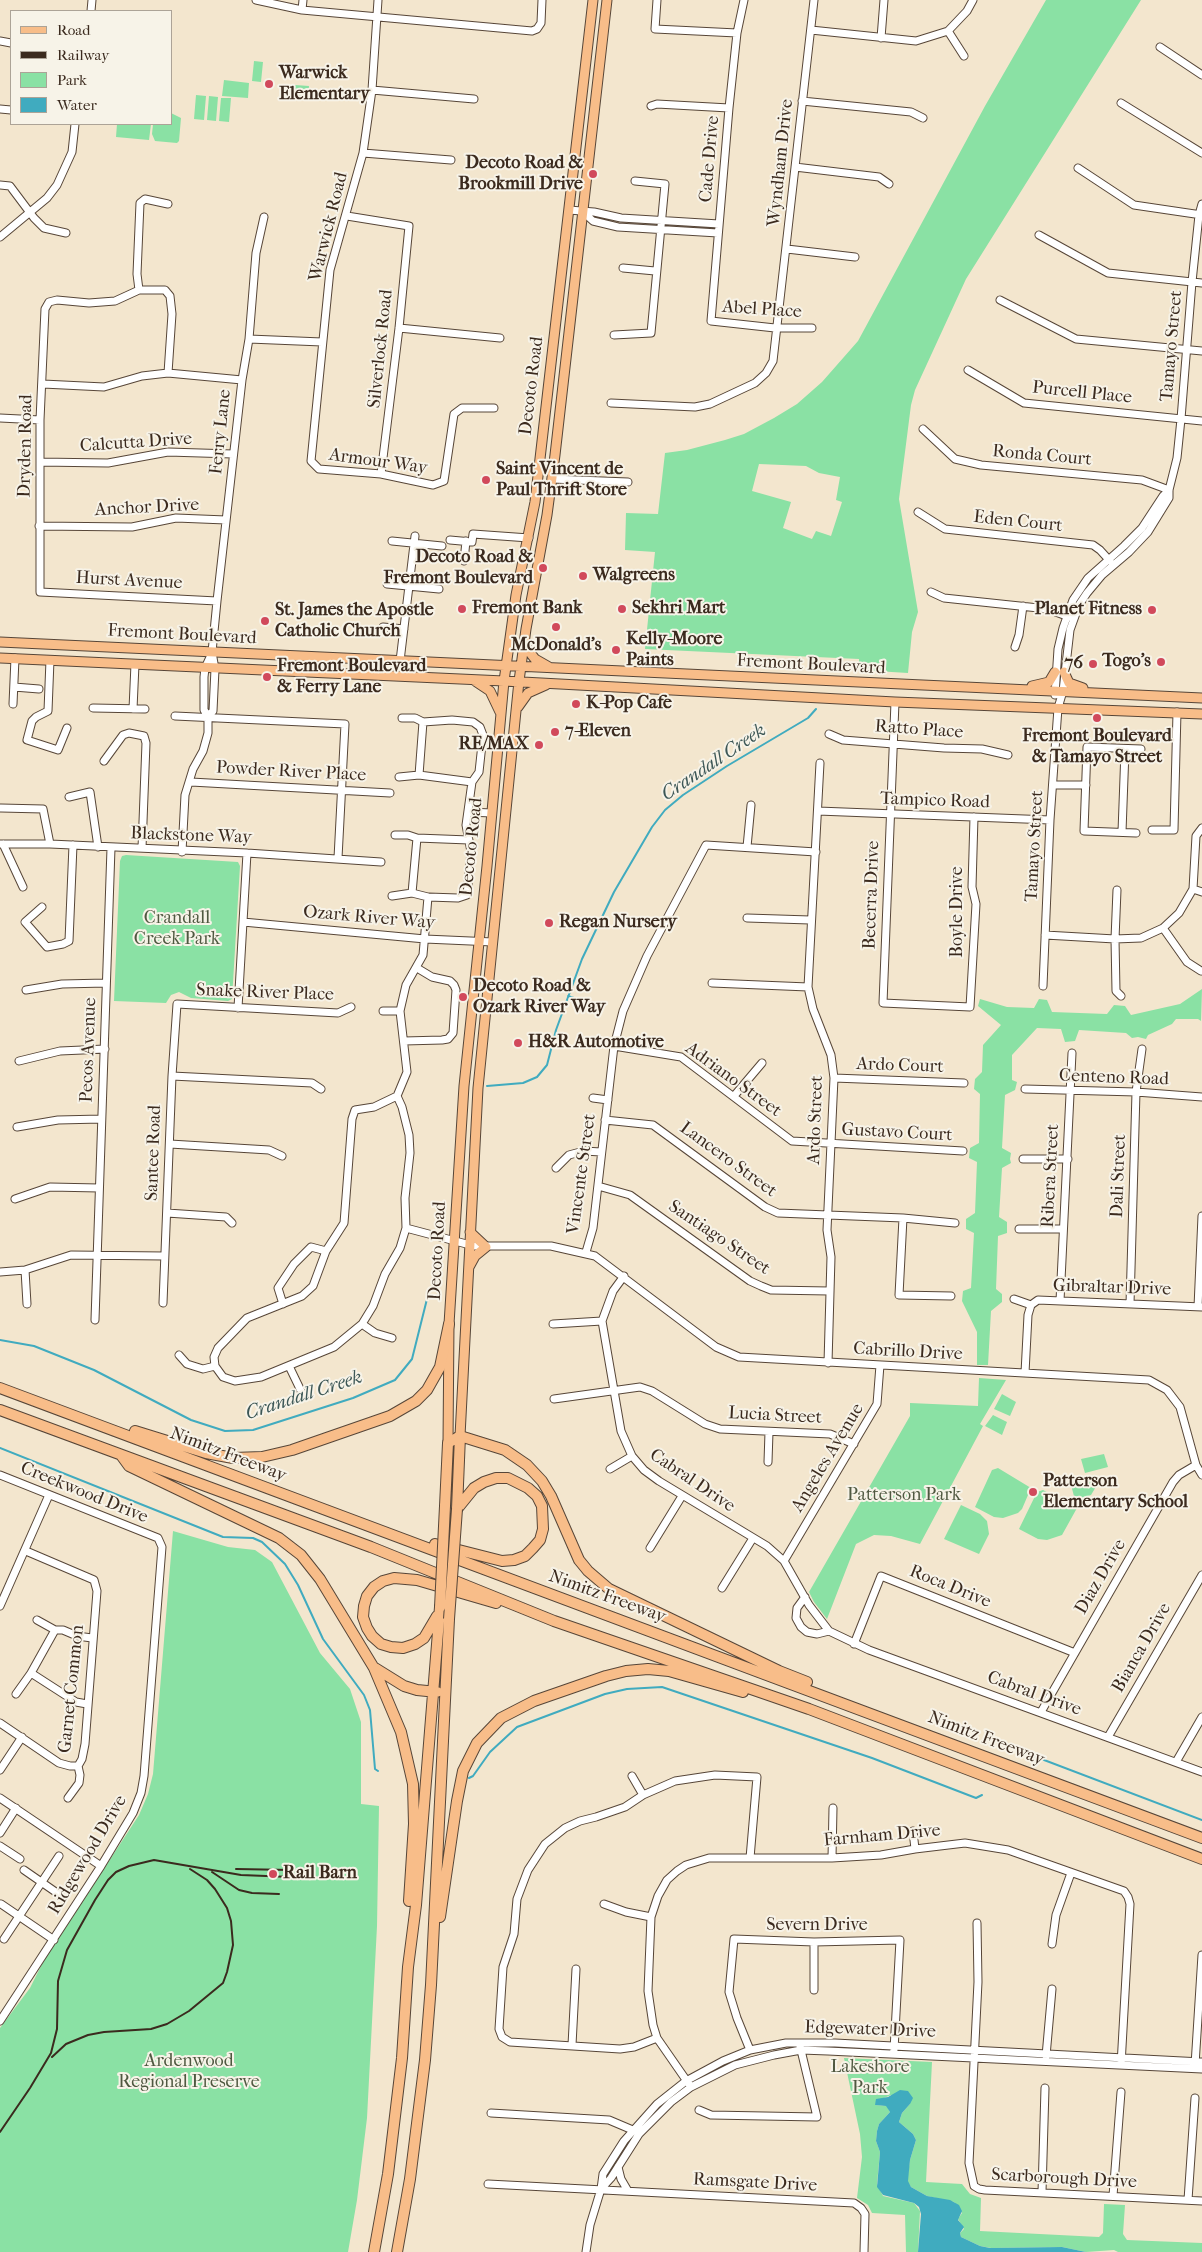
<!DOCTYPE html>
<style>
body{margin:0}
#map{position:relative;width:1202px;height:2252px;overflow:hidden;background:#f3e6ce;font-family:"IM FELL French Canon",serif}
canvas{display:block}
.legend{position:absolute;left:10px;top:10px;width:162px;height:115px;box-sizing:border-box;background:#f7f3e8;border:1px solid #aca397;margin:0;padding:6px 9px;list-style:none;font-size:15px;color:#3b2a1e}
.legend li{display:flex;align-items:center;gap:10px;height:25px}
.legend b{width:25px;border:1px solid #aca397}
</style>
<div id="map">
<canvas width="1202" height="2252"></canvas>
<ul class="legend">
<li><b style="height:6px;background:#f8bd89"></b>Road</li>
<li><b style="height:6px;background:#3b2a1e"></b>Railway</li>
<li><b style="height:14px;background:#8ae1a4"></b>Park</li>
<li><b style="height:14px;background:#40abbf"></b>Water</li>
</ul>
</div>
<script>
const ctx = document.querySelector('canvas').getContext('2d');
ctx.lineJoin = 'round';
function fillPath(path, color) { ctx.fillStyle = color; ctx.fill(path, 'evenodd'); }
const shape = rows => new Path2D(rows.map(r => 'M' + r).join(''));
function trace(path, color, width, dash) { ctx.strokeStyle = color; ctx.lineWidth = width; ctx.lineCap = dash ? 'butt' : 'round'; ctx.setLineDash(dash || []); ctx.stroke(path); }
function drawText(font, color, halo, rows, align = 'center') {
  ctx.font = font + ' "IM FELL French Canon",serif'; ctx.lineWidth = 4; ctx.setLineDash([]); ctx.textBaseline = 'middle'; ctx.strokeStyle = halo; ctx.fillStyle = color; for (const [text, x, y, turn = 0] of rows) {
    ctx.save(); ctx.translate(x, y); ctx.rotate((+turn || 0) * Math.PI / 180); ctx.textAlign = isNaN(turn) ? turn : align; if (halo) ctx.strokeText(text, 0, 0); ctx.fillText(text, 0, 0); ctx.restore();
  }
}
fillPath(shape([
 [1046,0,1141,0,966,279,915,390,911,405,899,499,918,612,912,632,908,673,859,670,859,659,645,649,655,552,625,550,626,513,658,514,665,453,687,450,725,440,744,434,774,418,797,404,822,382,858,341,985,106],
 [759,464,806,466,819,473,840,477,836,500,842,502,831,536,816,531,812,539,783,528,791,502,752,491],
 [254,61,263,62,261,82,252,81],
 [224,80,249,83,248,98,222,96],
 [295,85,309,86,308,97,294,96],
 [196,95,206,96,204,120,194,119],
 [209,96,218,97,216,121,207,120],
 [221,98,231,98,229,122,219,121],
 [171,113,181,118,179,141,177,143,155,141,152,134,153,124,171,124],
 [117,124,151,124,149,140,116,137],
 [126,855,238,862,240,866,232,999,228,1001,191,998,179,992,171,995,166,1003,114,1001,120,861,122,856],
 [1202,989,1201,1021,1198,1019,1176,1019,1172,1024,1148,1035,1146,1039,1138,1037,1132,1038,1126,1033,1079,1030,1075,1041,1065,1042,1061,1029,1037,1028,1012,1055,1012,1080,1017,1082,1015,1090,1005,1095,1002,1148,1011,1153,1010,1159,1011,1163,1002,1168,999,1217,1007,1222,1007,1233,998,1236,996,1289,1002,1294,1002,1302,991,1311,988,1365,977,1365,977,1332,962,1301,963,1291,971,1288,974,1233,966,1229,966,1219,975,1213,977,1162,969,1158,970,1148,979,1143,980,1094,974,1089,975,1079,982,1072,983,1045,1001,1025,978,1006,980,999,1007,1007,1034,1008,1039,999,1047,1000,1052,1012,1107,1014,1114,1005,1125,1006,1131,1015,1180,1004],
 [979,1378,1006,1380,980,1424,983,1426,920,1544,891,1536,874,1535,856,1544,827,1619,814,1602,809,1592,910,1416,910,1403,978,1406],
 [1002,1394,1016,1402,1010,1416,994,1409],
 [993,1415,1007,1422,1002,1435,985,1426],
 [1104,1454,1108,1467,1085,1473,1081,1459],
 [998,1468,1031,1488,1022,1509,1018,1513,1003,1518,994,1517,975,1507,992,1470],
 [1095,1475,1097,1485,1091,1495,1075,1500,1070,1481],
 [1043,1490,1077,1508,1062,1535,1047,1540,1038,1539,1019,1529,1037,1492],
 [961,1505,980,1514,987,1521,989,1534,979,1554,944,1539],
 [173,1531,228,1547,255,1550,272,1562,320,1653,350,1689,361,1722,361,1804,379,1806,377,1926,367,2118,357,2200,348,2252,0,2252,0,2028,30,1988,43,1962,139,1815,148,1794,153,1774],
 [844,2058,932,2062,926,2182,962,2184,970,2194,981,2198,980,2231,1099,2237,1103,2233,1104,2204,1125,2205,1123,2234,1127,2240,1202,2243,1202,2252,1118,2252,1114,2250,1086,2252,1062,2247,991,2248,980,2246,961,2237,960,2233,964,2229,958,2219,962,2213,954,2202,927,2196,911,2187,907,2181,910,2160,916,2140,913,2134,899,2122,902,2113,910,2104,891,2095,884,2098,875,2105,887,2106,890,2112,879,2124,877,2131,876,2141,880,2152,877,2184,883,2196,914,2203,920,2211,918,2252,906,2252,905,2215,872,2213,868,2205,857,2198,862,2157,860,2134]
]), '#8ae1a4');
fillPath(shape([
 [900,2090,908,2091,913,2098,910,2104,902,2113,899,2122,913,2134,916,2140,910,2160,908,2181,911,2187,927,2196,950,2200,959,2205,962,2211,958,2220,964,2227,960,2233,961,2237,980,2246,990,2248,1062,2247,1086,2252,918,2252,921,2214,919,2207,914,2203,883,2195,877,2187,880,2152,876,2141,877,2131,879,2124,890,2112,886,2106,875,2105,876,2099,888,2097]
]), '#40abbf');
trace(shape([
 [568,996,580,1000],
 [487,1086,523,1083,537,1077,547,1065,556,1030,582,959,614,892,652,827,665,810,683,795,727,766,808,718,816,709],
 [0,1340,34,1346,94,1370,191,1420,225,1431,253,1430,353,1398,395,1380,412,1359,427,1299],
 [0,1448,223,1537,253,1538,262,1542,285,1564,298,1585,323,1639,364,1695,370,1710,375,1769,378,1771],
 [1000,1746,1002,1744,1202,1820],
 [469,1778,473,1776,490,1752,517,1727,605,1694,627,1689,662,1687,872,1758,976,1798,982,1795]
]), '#40abbf', 2);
const minor = shape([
 [256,0,302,10,532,31,537,29,541,23,542,0],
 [378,0,372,90,363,153,330,270,311,461,319,469,381,474,433,485,444,481,454,414,462,408,494,408],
 [657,0,655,29,737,33],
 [744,0,737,33,729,108,711,321,775,328,812,328],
 [302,10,303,0],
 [91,11,92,0],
 [811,30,916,41,948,31,967,11,973,0],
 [948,31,964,56],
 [881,38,884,0],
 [0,41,11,43],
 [1160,47,1202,75],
 [372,90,474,99],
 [802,101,911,112,923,118],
 [1121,103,1202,153],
 [651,106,657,104,729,108],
 [0,109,11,110],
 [363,153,451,160],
 [795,167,879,177,889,184],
 [1078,168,1134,205,1202,215],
 [0,185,10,186,34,218,44,228,66,233],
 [569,210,594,212,621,218,719,224],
 [583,212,593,221,618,227,718,233],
 [347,216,409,226,399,328,381,474],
 [1039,235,1108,273,1202,283],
 [0,237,47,198,57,185,72,152,75,124],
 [787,249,855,257],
 [623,268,655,271],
 [139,290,137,274,140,203,145,199,168,204],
 [1000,300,1076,339,1202,351],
 [399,328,500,338],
 [614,335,651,333,665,184,635,181],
 [249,339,322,342],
 [968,370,1024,403,1202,421],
 [168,373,172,314,170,296,165,290,139,290,115,301,89,303,57,300,49,302,45,309,40,420,40,592,217,601],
 [43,384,104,387,142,376,168,373,242,380],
 [611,403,695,407,710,404,755,383,766,373,773,361,814,0],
 [0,418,40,420],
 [923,429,955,459,981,465,1142,480,1169,490],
 [40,462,108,463,168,452,233,454],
 [552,479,628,482],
 [918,512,945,529,1093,545,1100,550,1110,561],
 [39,526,132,527,176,518,226,520],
 [450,540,472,542,473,534,529,538],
 [392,541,442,546],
 [464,561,466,541],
 [387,584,439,589],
 [931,592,944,598,1048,609,1069,617],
 [383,627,404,629],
 [1015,647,1019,635,1023,606],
 [50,660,48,711,36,717,32,721,27,740,58,750,67,728],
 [400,661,415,536],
 [14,687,39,689],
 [1055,695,1058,649,1063,628,1073,600,1088,578,1124,546,1142,528,1163,496,1169,490],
 [895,702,883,1003,970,1007,976,904,972,887,974,817],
 [13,704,15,658],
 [93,708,145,709],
 [133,709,135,664],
 [175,716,345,724,338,858],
 [208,716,213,711,215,669,212,652,217,601,242,380,249,339,256,253,264,217],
 [829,734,843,740,944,748,982,749,1008,755],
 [104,761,123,735,129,733,144,736,146,743,142,848],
 [820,763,808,987,813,1009,831,1055,834,1078,827,1230,831,1257,828,1363],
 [419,775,423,722],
 [399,777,419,775,472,782],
 [191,782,390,793],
 [1053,785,1086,785],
 [69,797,90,792,98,847],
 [1,808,43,809,50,844],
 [818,811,1050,820],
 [468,812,492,813],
 [1152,830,1174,830,1177,712],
 [1122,832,1125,750],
 [1136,833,1084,831,1087,747,1141,749],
 [395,835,408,835,417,838,469,840],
 [0,844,50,844,247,853,381,862],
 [3,844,23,887],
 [747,847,751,805],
 [182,852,185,795,193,769,203,751,208,733,208,716,204,710,204,677,205,668,212,653],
 [1193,889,1202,892],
 [1117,890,1115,939,1116,991,1121,996],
 [412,893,417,838],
 [392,896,412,893,428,897],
 [42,907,25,922,47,947,63,944,69,941,73,845],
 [747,918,810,920],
 [243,922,425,939,493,942],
 [1163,928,1187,962,1201,971],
 [1045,935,1115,939,1141,938,1163,928,1179,913,1193,889,1196,836,1202,828],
 [712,983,808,987],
 [1043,986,1050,820,1058,708,1063,691,1070,630,1079,605,1087,593,1102,575,1129,552,1148,532,1169,498,1169,490,1177,458,1181,419,1192,282,1199,215,1202,204],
 [26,990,62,984,106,983],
 [238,1008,247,853],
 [383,1011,400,1011],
 [404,1041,442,1040,448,1039,453,1033,456,990,454,985,450,981,432,977,417,968],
 [614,1046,681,1057,792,1141,963,1151],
 [19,1061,60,1051,105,1049],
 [172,1076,312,1083,321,1089],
 [834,1078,964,1083],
 [1025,1089,1136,1092,1202,1097],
 [397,1096,402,1107,409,1135,410,1153,405,1198,406,1228,400,1248,385,1274,373,1306,362,1324,334,1347,261,1377,235,1381,223,1377,215,1366,214,1357,218,1348,247,1318,302,1296,313,1286,326,1251,344,1223,352,1119,355,1110,374,1107,397,1096],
 [397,1096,407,1072,400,1011,406,985,423,955,428,897,458,898,467,895,471,852,466,825,472,782,479,772,483,735,480,727,473,722,452,720,423,722,415,718,402,718],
 [734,1096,762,1063],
 [593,1098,608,1100],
 [605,1120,653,1125,765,1207,778,1213,903,1218,955,1223],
 [17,1127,58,1120,101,1119],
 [170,1144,269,1150,282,1156],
 [1023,1159,1068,1159],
 [556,1168,569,1155,584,1151,601,1152],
 [598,1186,630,1195,750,1281,761,1286,771,1290,829,1291],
 [15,1199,50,1187,99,1188],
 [167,1213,226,1217,232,1223],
 [903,1218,899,1295,951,1296],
 [406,1228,474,1246,551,1246,595,1256,716,1347,739,1357,1149,1380,1167,1390,1180,1407,1196,1465,1202,1475],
 [1019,1229,1063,1229],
 [586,1252,593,1228,614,1046,623,1011,647,956,706,845,816,852],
 [25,1270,27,1304],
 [0,1272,25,1270,71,1255,164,1256],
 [624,1276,613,1291,602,1321,621,1431,632,1456,644,1470,659,1481,767,1546,784,1561,809,1605,829,1631,869,1650,1202,1772],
 [1014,1299,1031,1305],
 [1060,1301,1072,1053],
 [163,1303,172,1076,177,1004,338,1013,351,1007],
 [283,1304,278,1288,294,1264,311,1247,326,1251],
 [1130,1304,1136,1092,1142,1049],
 [1198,1307,1202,1216],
 [95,1320,111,848],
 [362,1324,375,1333,392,1338],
 [553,1324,602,1321],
 [179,1355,187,1364,203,1369,215,1366],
 [289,1366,302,1393],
 [1025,1373,1028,1315,1031,1305,1038,1300,1202,1307],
 [554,1399,640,1387,652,1391,705,1424,720,1429,830,1434,854,1444],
 [768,1462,769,1432],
 [610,1469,632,1456],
 [0,1475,158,1538,162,1547,144,1776,141,1793,133,1813,101,1866,0,2021],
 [650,1548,682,1496],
 [26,1551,94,1580,97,1591,85,1744,82,1759,78,1766,80,1775,79,1783,68,1798],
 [784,1561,877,1404,880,1365],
 [722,1588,753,1538],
 [805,1597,797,1608,796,1618,801,1627,807,1632,817,1634,829,1631],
 [0,1606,49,1495],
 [37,1620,55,1630,63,1630,77,1636,92,1638],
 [854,1644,881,1576,1075,1653],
 [31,1673,76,1702,87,1704],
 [16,1694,31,1673,55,1630],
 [1041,1712,1173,1482,1179,1475,1196,1465],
 [0,1723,59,1763,70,1766,78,1766],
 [1108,1737,1202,1575],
 [1176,1762,1202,1717],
 [0,1770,22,1737],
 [632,1776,643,1795],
 [0,1798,101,1866],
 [913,1831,915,1849],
 [0,1833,16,1808],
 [0,1846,20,1859],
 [832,1858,833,1808],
 [24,1870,60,1895],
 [1,1904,54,1940],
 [604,1904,626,1912,651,1917],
 [977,1923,978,1982,969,2163,974,2186,979,2189,985,2190,1202,2201],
 [4,1939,59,1856],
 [814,1942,814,1990],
 [1052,1944,1056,1915,1071,1873],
 [657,2038,634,2047,620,2049,510,2042,502,2037,499,2029,503,1967,514,1934,517,1899,528,1870,545,1844,565,1828,580,1821,596,1817,625,1807,643,1795,675,1781,715,1775,757,1777,750,1858],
 [572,2045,576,1969],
 [750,2050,737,2018,729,1992,734,1939,814,1942,900,1940,894,2050],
 [1046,2056,1052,1989],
 [1195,2065,1202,1955],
 [691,2087,657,2038,653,2025,648,1991,651,1917,658,1896,667,1880,677,1871,686,1865,709,1858,832,1858,881,1855,915,1849,965,1843,1008,1850,1124,1891,1128,1897,1130,1904,1121,2065],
 [699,2110,711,2115,817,2117,800,2046],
 [491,2113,609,2120,635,2131],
 [618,2167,621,2179,628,2191],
 [488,2184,854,2203,861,2208,865,2214,864,2252],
 [601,2189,611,2178,639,2134,671,2102,691,2087,735,2065,774,2055,801,2050,828,2051,1202,2069],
 [1042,2192,1045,2088],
 [1113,2196,1121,2092],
 [1188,2200,1195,2098],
 [586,2252,590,2225,601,2189,603,2174,624,2141,657,2104,686,2081,723,2061,750,2050,786,2043,835,2043,1202,2062]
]);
const major = shape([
 [525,641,528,650,535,659,549,667],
 [0,642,1202,698],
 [0,658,504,681,895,702,1202,714],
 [1064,672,1069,683,1083,688],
 [475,681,490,691,500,712],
 [1032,686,1049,682,1055,672],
 [518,707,528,693,546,685],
 [469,1267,475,1256,486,1247,470,1232],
 [460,1436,478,1088,519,681,526,629,547,515,555,455,607,0],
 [448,1443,449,1324,464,1086,487,866,504,681,516,595,535,502,593,0]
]);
const highway = shape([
 [0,1388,1202,1838],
 [0,1410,371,1547,554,1621,809,1709,1202,1859],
 [135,1431,206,1453,233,1458,262,1457,292,1450,390,1416,416,1401,427,1390,440,1367,449,1324],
 [121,1455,129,1466,279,1538,301,1555,320,1579,374,1668,401,1732,413,1784,414,1824,409,1901],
 [445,1506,448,1443,460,1436,505,1450,527,1465,542,1481,551,1496,579,1560,588,1571,609,1589,779,1671,807,1682],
 [457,1509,460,1436],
 [435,1544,502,1561,514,1560,525,1556,533,1548,540,1540,543,1529,542,1506,537,1496,528,1488,508,1478,496,1478,484,1482,474,1488,457,1509],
 [437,1616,424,1638,415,1644,403,1648,391,1647,381,1644,372,1636,367,1628,363,1617,364,1606,367,1596,374,1587,383,1581,394,1578,417,1580,496,1603],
 [375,1668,404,1686,417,1690,437,1692],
 [440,1917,457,1801,463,1771,477,1743,501,1718,534,1701,606,1676,626,1671,648,1669,669,1671,743,1692],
 [374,2252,388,2174,402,2058,408,1967,416,1905,440,1607],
 [397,2252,410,2179,425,2060,431,1985,449,1619]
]);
trace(minor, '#574638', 9);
trace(major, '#574638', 11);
trace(highway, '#574638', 12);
trace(minor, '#fff', 7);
trace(major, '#f8bd89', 9);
trace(highway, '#f8bd89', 10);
trace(shape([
 [236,1869,291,1870],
 [212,1872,239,1890,252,1893,279,1894],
 [52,2057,66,2044,88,2035,104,2032,151,2029,167,2024,189,2011,223,1983,227,1972,233,1945,231,1921,227,1908,215,1889,207,1880,190,1869],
 [0,2132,30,2088,51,2053,57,2029,58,1981,67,1950,95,1900,108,1880,116,1872,129,1866,154,1860,241,1875,291,1877]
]), '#3b2a1e', 2);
const highwayBridge = shape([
 [440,1607,445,1506],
 [449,1619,457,1509]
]);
trace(highwayBridge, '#574638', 12, []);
trace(highwayBridge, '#f8bd89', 10);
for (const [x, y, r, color] of [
 [269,84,5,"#d1495b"],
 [593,174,5,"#d1495b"],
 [486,480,5,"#d1495b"],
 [543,568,5,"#d1495b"],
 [583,576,5,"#d1495b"],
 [462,609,5,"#d1495b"],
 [622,609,5,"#d1495b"],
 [1152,610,5,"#d1495b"],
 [265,621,5,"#d1495b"],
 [556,627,5,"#d1495b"],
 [616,650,5,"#d1495b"],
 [1161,662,5,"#d1495b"],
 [1093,664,5,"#d1495b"],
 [267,677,5,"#d1495b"],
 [576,704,5,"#d1495b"],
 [1097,718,5,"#d1495b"],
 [555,732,5,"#d1495b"],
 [539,745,5,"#d1495b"],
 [549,923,5,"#d1495b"],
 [463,997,5,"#d1495b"],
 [518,1043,5,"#d1495b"],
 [1033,1492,5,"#d1495b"],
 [273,1874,5,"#d1495b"]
]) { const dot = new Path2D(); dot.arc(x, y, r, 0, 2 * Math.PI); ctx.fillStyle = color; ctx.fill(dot); trace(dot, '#f7f3e8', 2); }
drawText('bold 18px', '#3b2a1e', '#f7f3e8', [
 ["Warwick",279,74],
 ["Elementary",279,95],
 ["Decoto Road &",583,164,"right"],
 ["Brookmill Drive",583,185,"right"],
 ["Saint Vincent de",496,470],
 ["Paul Thrift Store",496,491],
 ["Decoto Road &",533,558,"right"],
 ["Fremont Boulevard",533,579,"right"],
 ["Walgreens",593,576],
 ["Fremont Bank",472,609],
 ["Sekhri Mart",632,609],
 ["Planet Fitness",1142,610,"right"],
 ["St. James the Apostle",275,611],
 ["Catholic Church",275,632],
 ["Kelly-Moore",626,640],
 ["Paints",626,661],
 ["McDonald's",556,646,"center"],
 ["Togo's",1151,662,"right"],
 ["76",1083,664,"right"],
 ["Fremont Boulevard",277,667],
 ["& Ferry Lane",277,688],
 ["K-Pop Cafe",586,704],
 ["7-Eleven",565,732],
 ["Fremont Boulevard",1097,737,"center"],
 ["& Tamayo Street",1097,758,"center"],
 ["RE/MAX",529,745,"right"],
 ["Regan Nursery",559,923],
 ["Decoto Road &",473,987],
 ["Ozark River Way",473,1008],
 ["H&R Automotive",528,1043],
 ["Patterson",1043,1482],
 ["Elementary School",1043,1503],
 ["Rail Barn",283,1874]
], 'left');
drawText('18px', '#3b2a1e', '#f7f3e8', [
 ["Cade Drive",710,159,-85],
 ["Wyndham Drive",781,163,-84],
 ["Warwick Road",329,227,-76],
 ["Abel Place",762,310,4],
 ["Tamayo Street",1172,346,-85],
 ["Silverlock Road",381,349,-84],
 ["Decoto Road",532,386,-83],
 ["Purcell Place",1082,393,6],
 ["Ferry Lane",221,432,-84],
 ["Calcutta Drive",136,443,-4],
 ["Dryden Road",26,446,-89],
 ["Ronda Court",1042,456,5],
 ["Armour Way",378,462,8],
 ["Anchor Drive",147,508,-3],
 ["Eden Court",1018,522,6],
 ["Hurst Avenue",129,581,3],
 ["Fremont Boulevard",182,635,3],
 ["Fremont Boulevard",811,665,3],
 ["Ratto Place",919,730,4],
 ["Powder River Place",291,772,3],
 ["Tampico Road",935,801,2],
 ["Blackstone Way",191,836,2],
 ["Tamayo Street",1035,846,-87],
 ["Decoto Road",472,847,-84],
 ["Becerra Drive",872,895,-88],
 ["Boyle Drive",958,912,-90],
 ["Ozark River Way",369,918,5],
 ["Snake River Place",265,993,2],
 ["Pecos Avenue",89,1050,-88],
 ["Ardo Court",900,1066,2],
 ["Centeno Road",1114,1078,2],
 ["Adriano Street",733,1080,36],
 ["Ardo Street",816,1120,-88],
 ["Gustavo Court",897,1133,3],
 ["Santee Road",154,1153,-88],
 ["Lancero Street",728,1160,36],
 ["Vincente Street",582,1174,-82],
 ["Ribera Street",1051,1176,-87],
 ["Dali Street",1119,1176,-88],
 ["Santiago Street",719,1238,34],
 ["Decoto Road",438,1251,-87],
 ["Gibraltar Drive",1112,1288,2],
 ["Cabrillo Drive",908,1352,3],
 ["Lucia Street",775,1416,3],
 ["Nimitz Freeway",228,1455,21],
 ["Angeles Avenue",828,1458,-59],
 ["Cabral Drive",692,1481,34],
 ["Creekwood Drive",84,1493,22],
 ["Diaz Drive",1101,1577,-60],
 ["Roca Drive",950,1587,22],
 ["Nimitz Freeway",607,1597,20],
 ["Bianca Drive",1142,1648,-60],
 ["Garnet Common",72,1689,-84],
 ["Cabral Drive",1034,1694,20],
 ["Nimitz Freeway",986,1739,21],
 ["Farnham Drive",882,1836,-5],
 ["Ridgewood Drive",88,1855,-59],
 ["Severn Drive",817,1926],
 ["Edgewater Drive",870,2030,2],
 ["Scarborough Drive",1064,2179,3],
 ["Ramsgate Drive",755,2183,3]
]);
drawText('18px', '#4f5840', '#f7f3e8', [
 ["Crandall",177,919],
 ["Creek Park",177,940],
 ["Patterson Park",904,1496],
 ["Ardenwood",189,2062],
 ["Regional Preserve",189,2083],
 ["Lakeshore",870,2068],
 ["Park",870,2089]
]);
drawText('italic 19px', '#3d5756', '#f7f3e8', [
 ["Crandall Creek",714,763,-34],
 ["Crandall Creek",304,1396,-18]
]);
</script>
